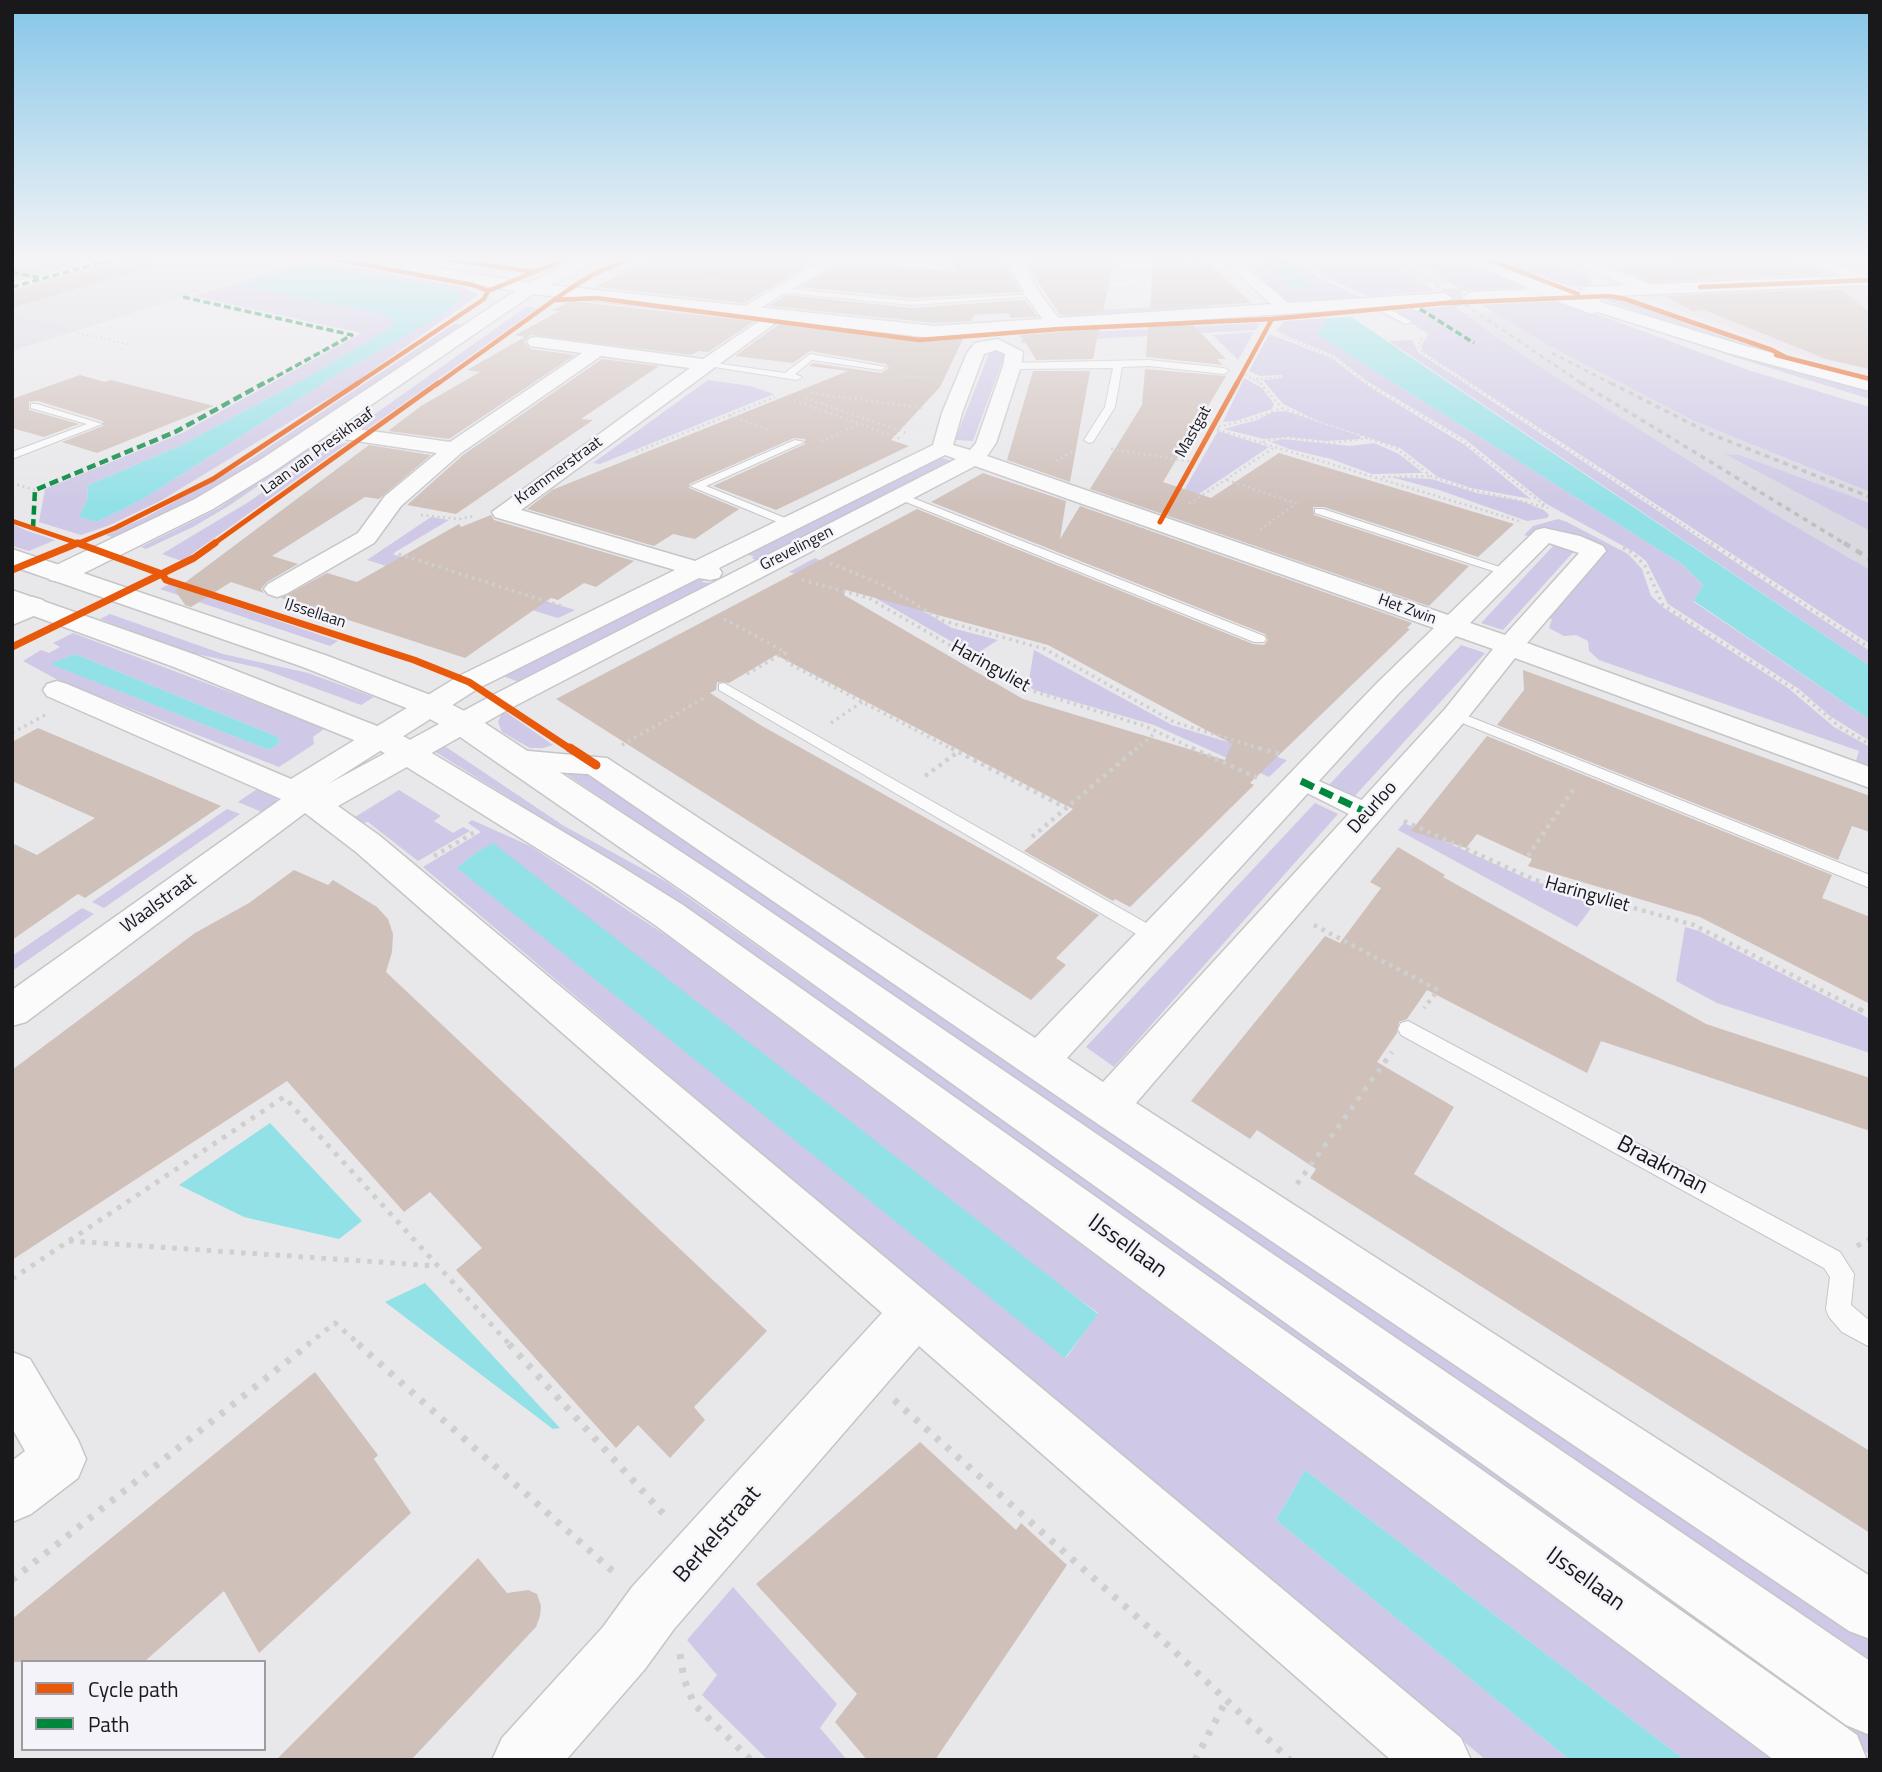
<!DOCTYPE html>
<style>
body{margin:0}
#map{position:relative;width:1882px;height:1772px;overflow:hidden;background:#e8e7ea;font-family:"Titillium Web",sans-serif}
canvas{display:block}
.frame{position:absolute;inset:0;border:14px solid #19181a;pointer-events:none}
.legend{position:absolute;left:21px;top:1660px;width:245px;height:91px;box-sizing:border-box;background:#f4f3f9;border:2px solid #9c9ba0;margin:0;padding:9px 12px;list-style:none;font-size:21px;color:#19181a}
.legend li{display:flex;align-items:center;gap:14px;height:35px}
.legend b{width:35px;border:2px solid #9c9ba0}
</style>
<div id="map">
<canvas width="1882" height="1772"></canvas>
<div class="frame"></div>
<ul class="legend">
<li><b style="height:9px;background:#e8590c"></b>Cycle path</li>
<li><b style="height:9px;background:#00873e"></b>Path</li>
</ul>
</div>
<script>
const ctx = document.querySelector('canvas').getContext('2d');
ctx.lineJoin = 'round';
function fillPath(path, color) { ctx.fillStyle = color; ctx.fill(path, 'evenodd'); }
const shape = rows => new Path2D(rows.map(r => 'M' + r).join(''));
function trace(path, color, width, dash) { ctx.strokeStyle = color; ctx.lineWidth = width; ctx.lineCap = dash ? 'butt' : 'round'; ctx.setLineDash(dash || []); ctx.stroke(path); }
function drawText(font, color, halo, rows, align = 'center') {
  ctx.font = font + ' "Titillium Web",sans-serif'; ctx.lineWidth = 5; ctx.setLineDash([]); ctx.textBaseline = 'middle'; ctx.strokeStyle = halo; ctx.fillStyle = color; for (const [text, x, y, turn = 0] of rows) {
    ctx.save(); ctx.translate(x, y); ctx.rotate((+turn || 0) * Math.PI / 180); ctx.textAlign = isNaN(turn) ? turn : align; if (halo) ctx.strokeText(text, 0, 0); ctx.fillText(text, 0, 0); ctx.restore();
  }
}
fillPath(shape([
 [12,259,305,259,12,351],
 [1388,259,1418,259,1453,283,1426,284],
 [1494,312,1542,342,1694,421,1870,492,1870,503,1740,455,1727,454,1870,531,1870,570,1769,511,1534,363,1465,313]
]), '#dad8e1');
fillPath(shape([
 [1564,259,1870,259,1870,370,1805,356,1649,299]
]), '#e7dee9');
fillPath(shape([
 [310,259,464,287,478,295,360,379,162,500,110,525,81,535,39,522,45,489,182,433,361,333,192,296],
 [308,263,450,288,459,304,341,372,143,499,97,522,80,517,87,500,88,485,180,446,315,373,393,326,393,322,384,314,240,286],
 [1236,259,1261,259,1291,286,1315,286,1284,259,1295,259,1319,278,1361,297,1286,303],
 [1301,259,1388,259,1435,291,1367,296,1322,276],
 [1418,259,1463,259,1529,288,1462,291],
 [1495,259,1547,259,1590,277,1592,282,1589,286,1571,286,1551,282],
 [1613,298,1624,301,1760,349,1672,323,1602,299],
 [1561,301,1748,370,1870,407,1870,492,1694,421,1542,342,1482,305],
 [1209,304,1215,310,1078,317,1064,316,1061,312],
 [1454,306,1534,363,1769,511,1870,570,1870,644,1423,352,1421,346,1428,334,1393,311],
 [526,307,538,308,363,432,358,430,358,426],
 [1328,318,1316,334,1682,564,1703,585,1694,602,1870,720,1870,741,1830,716,1799,689,1668,604,1646,561,1636,553,1545,503,1466,440,1365,380,1337,357,1276,331,1284,321],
 [1257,323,1259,324,1256,330,1022,343,1020,340,1024,339,1017,336],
 [454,324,461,324,442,343,266,458,175,511,117,539,106,535,148,516,245,463],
 [1641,324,1870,387,1870,399,1734,357],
 [1254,332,1238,360,1213,335],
 [1269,334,1332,358,1368,386,1465,445,1531,499,1471,488,1438,477,1400,448,1318,421,1283,404,1263,380,1283,378,1282,375,1260,376,1249,371],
 [1412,340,1419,353,1870,651,1870,666,1389,341],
 [997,350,1006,352,973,441,955,440,990,351],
 [1244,378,1262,388,1274,404,1272,409,1236,421,1223,422],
 [708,380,750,386,774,394,600,464,593,463],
 [360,411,319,444,230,505,193,527,146,549,141,547,219,508],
 [1286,411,1360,436,1360,439,1327,441,1289,437,1264,439,1224,429,1257,420,1273,412],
 [1218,431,1269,447,1181,506,1175,506],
 [1283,439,1351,446,1374,443,1399,454,1423,473,1372,474,1331,459,1289,449,1271,442],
 [349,442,182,561,162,554,247,503,328,447],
 [1725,454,1740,455,1870,503,1870,531],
 [939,457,952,461,757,561,752,558,754,556,743,554],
 [1391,477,1432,479,1477,493,1521,501,1544,510,1549,515,1547,518,1527,521,1439,490],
 [431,517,449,520,392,554,575,610,558,618,367,560],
 [1558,519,1567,522,1628,554,1642,569,1651,596,1664,608,1788,688,1834,727,1870,747,1870,769,1855,764,1859,751,1599,660,1589,651,1588,641,1576,635,1564,636,1549,628,1552,619,1549,618,1600,556,1524,535,1533,526],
 [12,524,25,530,55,540,29,551,16,547,12,545],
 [1555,544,1576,549,1503,630,1481,623],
 [815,558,886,589,952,628,998,640,975,655,872,596,789,572],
 [701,578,704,580,702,582,710,583,709,586,519,682,503,676,507,672,694,579],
 [169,584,338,641,330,646,160,589],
 [110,614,223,654,308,673,374,697,361,705,260,668,188,652,100,619],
 [73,633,267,706,324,729,313,737,314,744,279,767,58,680,23,661,41,650,49,653,60,647,53,643],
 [75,654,278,737,279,743,269,750,51,664],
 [1461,645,1485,653,1353,798,1327,787],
 [1034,650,1172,725,1287,760,1269,777,1154,725,1034,690,1028,686],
 [502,712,506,712,553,745,543,748,530,748,502,732,498,722],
 [443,745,564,826,665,881,1870,1733,1870,1755,713,925,434,751],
 [580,766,1870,1632,1870,1668,562,771],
 [260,787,275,794,277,799,269,815,238,802],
 [399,790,441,816,434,821,453,833,463,827,470,831,418,861,368,822,356,824,350,820],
 [1315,803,1338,814,1114,1067,1086,1047],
 [227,809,240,814,104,908,92,902],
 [472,820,530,846,670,938,1772,1760,1685,1760,1305,1470,1276,1520,1570,1760,1486,1760,913,1282,423,867,481,832,468,823],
 [474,854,1098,1313,1066,1358,458,868],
 [1404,823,1532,881,1598,899,1577,927,1398,830],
 [82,908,94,914,12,971,12,956],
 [1685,927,1699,931,1870,1019,1870,1053,1717,1003,1676,981],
 [733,1587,837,1704,820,1728,847,1760,768,1760,702,1695,717,1675,687,1640]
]), '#cfc8e6');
fillPath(shape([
 [1261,259,1284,259,1315,286,1310,290,1291,287],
 [308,263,450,288,459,292,462,299,447,312,341,372,143,499,97,522,79,517,87,500,88,485,180,446,315,373,393,326,393,322,384,314,238,286],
 [1351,317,1870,666,1870,720,1694,601,1703,585,1682,564,1316,334,1328,318],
 [75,654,278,737,279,743,269,750,50,664],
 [493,843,1098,1314,1065,1358,457,868,474,854],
 [270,1123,362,1221,339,1239,244,1217,179,1185],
 [425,1283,560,1428,553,1429,385,1302],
 [1305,1470,1685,1760,1570,1760,1276,1520]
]), '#92e1e7');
fillPath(shape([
 [12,259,93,259,12,280],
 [121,259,151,259,152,267,12,308,12,292,119,262],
 [649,259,800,259,819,260,744,303,596,287],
 [950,259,1003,259,1021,292,912,298,800,287,843,262,955,271],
 [1023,259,1115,259,1103,312,1060,315],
 [1153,259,1206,261,1251,303,1150,309],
 [1662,259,1789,259,1823,274,1651,282,1614,267,1674,265],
 [1841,289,1870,313,1870,369,1826,359,1704,310,1692,311,1666,296],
 [787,295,912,308,1025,300,1038,317,1011,318,1008,313,974,315,971,321,934,323,769,306],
 [571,301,755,321,708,352,699,351,691,355,530,335,524,342,530,349,575,355,449,439,388,431,421,406,480,372,467,370,525,337,515,335,560,311,551,311],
 [1191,323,1226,359,1217,359,1223,365,1146,357,1148,326],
 [779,324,934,341,963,339,940,387,891,440,909,446,776,510,713,486,805,444,805,439,794,438,689,484,689,488,739,509,695,539,673,534,654,546,527,509,552,490,848,371,809,366,813,363,881,373,889,368,886,364,810,351,793,363,735,356],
 [1099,329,1093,359,1036,360,1021,335],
 [602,359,659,366,581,419,593,420,456,514,407,505,463,455],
 [1145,369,1226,376,1163,482,1211,498,1279,453,1514,524,1478,557,1324,507,1313,507,1314,515,1469,566,1429,606,1090,489,1142,405],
 [1033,371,1090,371,1070,482,1007,460],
 [80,375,105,382,111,380,214,406,97,453,62,442,103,426,103,421,38,401,29,402,29,410,79,424,44,437,12,428,12,399],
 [369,445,431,455,379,499,365,497,272,556,298,564,267,582,261,589,264,593,231,582,191,607,185,605,175,590],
 [983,473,1066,501,1060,539,1080,506,1412,623,1407,628,1410,629,1250,783,1254,785,1130,907,1115,899,1113,901,1024,851,1073,809,776,655,729,683,717,682,716,690,710,693,762,726,1099,915,1056,958,1066,965,1031,1000,556,699,917,509,1253,644,1264,645,1268,640,1265,634,931,502],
 [846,590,1048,645,1232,744,1225,760,1023,699,844,595],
 [491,515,494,520,634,561,596,587,584,583,558,600,551,598,465,658,281,598,327,573,357,582,459,524,461,527],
 [1523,670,1870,796,1870,832,1852,826,1838,860,1497,725,1524,690],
 [38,728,221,806,85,898,78,894,12,940,12,843,37,855,95,818,12,781,12,742],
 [1487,736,1832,875,1822,898,1870,917,1870,1004,1700,917,1528,866,1532,859,1477,834,1466,848,1411,831],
 [1398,847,1445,875,1443,877,1706,1024,1870,1078,1870,1131,1601,1041,1587,1073,1427,990,1407,1019,1399,1022,1397,1033,1377,1062,1454,1107,1414,1174,1870,1451,1870,1533,1310,1178,1316,1169,1257,1130,1250,1139,1191,1101,1325,936,1340,943,1381,888,1370,882],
 [294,870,328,885,333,880,377,907,388,919,393,934,392,952,386,972,767,1331,694,1407,705,1420,670,1458,638,1425,616,1448,456,1270,482,1248,430,1192,404,1212,287,1081,12,1260,12,1070,195,933,249,903],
 [315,1372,378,1455,374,1459,411,1513,259,1653,224,1591,144,1662,12,1662,12,1619],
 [920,1442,1016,1530,1021,1523,1067,1565,935,1760,867,1760,835,1722,857,1694,756,1584],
 [478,1558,507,1593,528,1590,537,1594,541,1606,540,1616,536,1627,411,1760,276,1760]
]), '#cfc0ba');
trace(shape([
 [1444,298,1471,297]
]), '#c9c8cb', 18, [18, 9]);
const service = shape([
 [781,288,912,301,1034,294,1038,296,912,305,778,292,781,288],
 [1404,299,1410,299,1424,309,1417,311,1404,303,1404,299],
 [1372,302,1378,302,1412,322,1405,324,1372,306,1372,302],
 [810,354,886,367,881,370,812,360,795,374,802,377,797,380,702,365,707,362,785,373,810,354],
 [1149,360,1224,368,1229,371,1224,374,1149,366,1122,367,1115,407,1093,442,1089,443,1084,440,1105,407,1113,368,1012,369,1007,366,1012,363,1149,360],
 [31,404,37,404,102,424,12,459,12,452,87,424,31,408,31,404],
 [795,440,804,442,706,486,795,522,795,526,787,526,690,486,795,440],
 [900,493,1264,636,1266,639,1264,642,1254,642,896,498,894,496,900,493],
 [1315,509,1323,509,1512,571,1510,574,1502,574,1315,513,1315,509],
 [724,683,1162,932,1165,937,1162,942,1150,942,719,690,719,684,724,683],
 [1455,711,1870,875,1870,888,1450,718,1448,715,1455,711],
 [1408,1021,1840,1252,1854,1274,1851,1305,1870,1321,1870,1347,1842,1332,1829,1317,1826,1309,1830,1277,1824,1268,1401,1035,1398,1029,1401,1023,1408,1021]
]);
const pedestrian = shape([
 [102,259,118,259,12,290,12,283,102,259],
 [1301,773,1377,807,1380,813,1377,819,1368,821,1359,819,1293,786,1289,781,1293,776,1301,773]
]);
const minor = shape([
 [826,259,843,259,750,314,744,316,736,311,826,259],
 [1006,259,1020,259,1041,295,1063,324,1061,328,1049,328,1026,296,1006,259],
 [1221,259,1236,259,1293,307,1295,310,1293,313,1281,313,1221,259],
 [1567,259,1586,259,1655,286,1657,289,1649,294,1643,292,1569,262,1567,259],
 [1805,259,1824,259,1870,277,1870,287,1807,262,1805,259],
 [776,310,782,312,784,315,782,318,521,510,695,561,933,445,942,413,967,353,975,343,998,339,1023,352,1021,366,996,443,987,456,1448,615,1536,530,1544,528,1580,536,1603,546,1606,551,1527,643,1870,767,1870,788,1515,658,1465,721,1136,1103,1870,1576,1870,1639,1849,1631,1092,1120,588,774,517,770,506,767,502,760,506,753,517,750,607,758,1035,1038,1378,682,1434,628,975,466,511,708,338,806,380,836,1461,1738,1471,1760,1391,1760,919,1346,674,1629,645,1669,566,1760,492,1760,502,1738,603,1627,632,1587,882,1313,356,852,305,813,26,1022,12,1026,12,990,281,799,47,696,43,690,47,684,57,681,67,684,291,779,459,676,675,570,495,517,492,512,690,368,601,356,461,453,401,506,374,543,286,594,277,597,268,594,264,589,268,584,358,533,385,496,437,453,343,439,336,437,333,433,336,429,343,427,450,442,582,353,530,346,527,342,530,338,536,337,703,359,776,310],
 [996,350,1005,354,1003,366,976,443,970,450,953,445,962,413,984,354,996,350],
 [945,455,956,459,491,696,328,784,479,688,699,578,710,580,719,578,722,573,719,568,945,455],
 [1549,543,1579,553,1505,635,1470,623,1549,543],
 [1456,636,1493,649,1445,709,1103,1082,1067,1058,1398,694,1456,636],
 [12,1352,30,1359,78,1440,86,1459,78,1478,31,1514,12,1522,12,1461,25,1451,12,1428,12,1352]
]);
const tertiary = shape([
 [350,259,385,259,528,283,578,259,598,259,596,262,550,285,934,326,1444,293,1453,298,1444,303,934,338,533,294,276,470,213,509,70,580,60,582,50,580,46,574,50,568,195,499,260,460,515,291,358,264,350,259],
 [1466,259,1487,259,1539,279,1541,283,1533,288,1527,287,1468,262,1466,259],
 [1870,275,1870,285,1586,297,1577,292,1586,287,1870,275],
 [1542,289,1551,294,1548,298,1471,302,1462,297,1471,292,1542,289],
 [1591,299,1742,345,1870,379,1870,391,1728,353,1585,308,1582,304,1591,299],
 [33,597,43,600,47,606,43,612,12,625,12,605,33,597]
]);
const secondary = shape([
 [12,549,325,655,441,699,474,716,727,882,1870,1661,1870,1735,1846,1725,699,902,450,730,419,713,303,667,12,566,12,549],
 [12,590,196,655,405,737,622,867,683,905,1857,1735,1867,1760,1774,1760,655,925,596,885,381,751,174,667,12,608,12,590]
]);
trace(service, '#c6c5c7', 2);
trace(pedestrian, '#c6c5c7', 3);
trace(minor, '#c6c5c7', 3);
trace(tertiary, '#c6c5c7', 3);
trace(secondary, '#c6c5c7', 3);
trace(shape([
 [860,259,953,266,958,279],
 [1081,259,1104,289],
 [1299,259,1329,281],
 [286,263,300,259],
 [675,271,669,270,692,259],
 [664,276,671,273,727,281],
 [1098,282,1128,281],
 [1060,291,1134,287,1111,259],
 [12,318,131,345],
 [1281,335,1338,359,1368,385],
 [1421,338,1418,346,1422,353,1470,385],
 [1483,348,1513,347],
 [1245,375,1264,385],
 [900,376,936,378],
 [1256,379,1282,377]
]), '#cfcfd0', 2, [2, 2.5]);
trace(shape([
 [1260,383,1282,408,1396,448,1431,476,1465,488,1545,507],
 [1366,383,1459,438,1548,508],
 [1468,383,1713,545],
 [811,393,923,408],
 [805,398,909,434],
 [794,400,901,439],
 [730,415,771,431],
 [1212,428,1519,521],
 [1213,428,1252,419,1282,408],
 [821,441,861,424],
 [1263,442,1284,437,1331,443,1368,438],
 [1111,449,1193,462],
 [636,452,775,397],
 [1056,461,1073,451],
 [1383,477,1430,476],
 [1227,480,1298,504],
 [12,483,35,490],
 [1189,504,1275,447],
 [421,515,459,519,474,516],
 [1260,530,1295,504]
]), '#cfcfd0', 2.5, [2, 3.5]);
trace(shape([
 [1711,543,1870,648],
 [1623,548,1633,553,1645,566,1663,605,1796,690,1840,727,1869,744],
 [392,552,561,606],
 [830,563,883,585,944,621,1045,649,1174,722,1265,750],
 [802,580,869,598,1023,688,1145,726,1196,750],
 [724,619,785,652,788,663,954,750],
 [747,674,785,652],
 [831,723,862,702],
 [12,733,45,715],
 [622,745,706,697],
 [1135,750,1156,732]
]), '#cfcfd0', 3.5, [2.5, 4.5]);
trace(shape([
 [951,748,1066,808],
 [1192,748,1260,779],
 [1259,748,1283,755],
 [925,776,958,752],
 [1404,821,1535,880,1694,925,1862,1011],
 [1032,837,1137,748],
 [434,856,475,832],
 [1528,856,1575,787],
 [1314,925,1438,990,1424,1008]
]), '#cfcfd0', 4.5, [3.5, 5]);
trace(shape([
 [1859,1009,1870,1015],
 [1297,1184,1392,1052],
 [69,1241,437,1266],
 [1857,1246,1870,1239],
 [12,1279,284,1097,510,1345],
 [307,1345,335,1323,360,1345]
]), '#cfcfd0', 5, [4.5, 7]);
trace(shape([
 [358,1344,617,1575],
 [509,1344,669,1520],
 [894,1400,1155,1633,1290,1760],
 [12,1580,309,1344],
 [680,1654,684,1679,694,1704,751,1760],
 [1195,1760,1226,1701]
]), '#cfcfd0', 7, [5, 9]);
fillPath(service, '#fcfbfc');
fillPath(pedestrian, '#fcfbfc');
fillPath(minor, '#fcfbfc');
fillPath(tertiary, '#fcfbfc');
fillPath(secondary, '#fcfbfc');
trace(shape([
 [1398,259,1584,385],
 [1552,353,1614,385]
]), '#bfbfc0', 2.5, [4.5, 4.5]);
trace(shape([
 [1581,383,1847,545],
 [1611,383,1713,435,1870,497]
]), '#bfbfc0', 3.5, [5, 5]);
trace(shape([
 [1844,543,1870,559]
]), '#bfbfc0', 4.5, [7, 7]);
const tertiaryBridge = shape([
 [1533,283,1591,304]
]);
trace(tertiaryBridge, '#c6c5c7', 19, []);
trace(tertiaryBridge, '#fcfbfc', 18);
trace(shape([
 [12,272,39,278],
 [12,287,113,259],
 [183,297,352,335,261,385],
 [1420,309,1474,343]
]), '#00873e', 3.5, [7, 3.5]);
trace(shape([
 [33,528,35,490,175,432,264,383]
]), '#00873e', 4.5, [9, 4.5]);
trace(shape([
 [1301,781,1368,813]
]), '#00873e', 7, [14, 7]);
trace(shape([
 [334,259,473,285,488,291],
 [445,259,534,272],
 [1487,259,1578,294],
 [1700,287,1870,280],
 [554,300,596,298,919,340,1059,329,1272,319,1444,303,1609,296,1625,299,1772,350,1787,358],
 [1776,355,1870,379],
 [355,385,484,299,488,291,566,259],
 [436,385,568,290,592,275,628,259],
 [1236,385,1272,319]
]), '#e8590c', 4.5);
trace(shape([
 [12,521,83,545],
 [1160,522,1237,383],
 [74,545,115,528,213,479,358,383],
 [212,545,438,383]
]), '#e8590c', 5);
trace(shape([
 [77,543,162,574,166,580,414,660,469,682,572,750],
 [12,570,78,543],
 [12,647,194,558,215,543]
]), '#e8590c', 7);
trace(shape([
 [570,748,596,765]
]), '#e8590c', 9);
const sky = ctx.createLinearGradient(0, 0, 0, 507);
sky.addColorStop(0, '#85c6e8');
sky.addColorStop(0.51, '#f5f4f6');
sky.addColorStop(1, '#f5f4f600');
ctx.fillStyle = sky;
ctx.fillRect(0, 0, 1882, 507);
drawText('16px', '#19181a', '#f4f3f9', [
 ["Mastgat",1194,432,-61],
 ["Laan van Presikhaaf",318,452,-36],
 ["Krammerstraat",559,471,-36],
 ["Grevelingen",797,549,-27],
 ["Het Zwin",1407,610,20],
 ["IJssellaan",315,614,18]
]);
drawText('19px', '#19181a', '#f4f3f9', [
 ["Haringvliet",990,667,29],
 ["Deurloo",1373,808,-48],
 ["Haringvliet",1587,895,16],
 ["Waalstraat",159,904,-36]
]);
drawText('23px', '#19181a', '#f4f3f9', [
 ["Braakman",1662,1166,28],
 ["IJssellaan",1127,1247,36],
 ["Berkelstraat",718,1535,-49],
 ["IJssellaan",1585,1580,36]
]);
</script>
